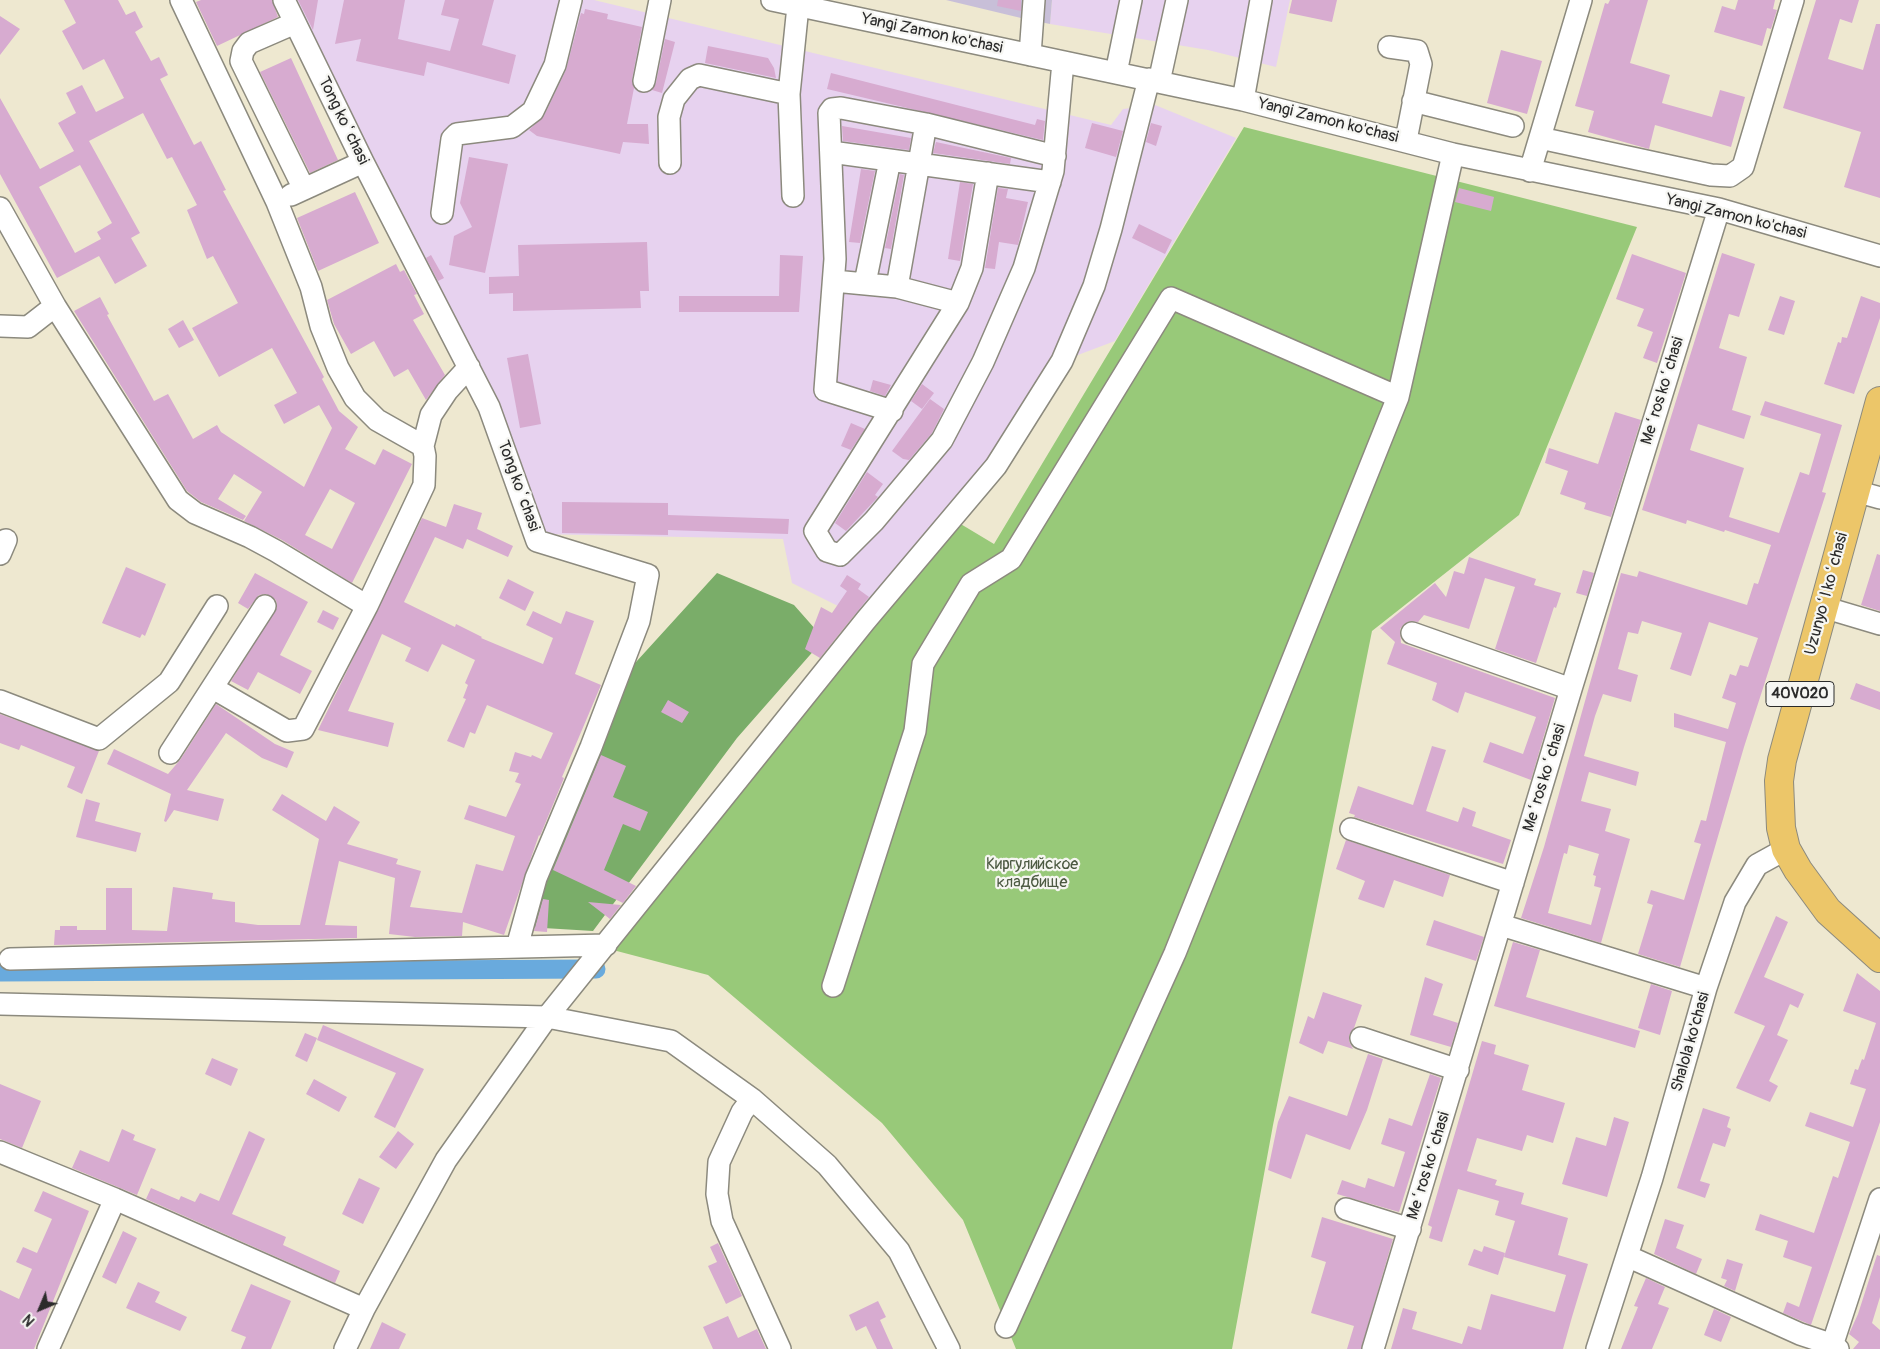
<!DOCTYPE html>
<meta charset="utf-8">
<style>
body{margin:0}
#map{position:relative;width:1880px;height:1349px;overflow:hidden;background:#eee8d0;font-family:Pangolin,sans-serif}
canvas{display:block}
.north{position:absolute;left:15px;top:1284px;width:50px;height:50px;-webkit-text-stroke:4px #f6f6f2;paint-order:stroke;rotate:225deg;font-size:14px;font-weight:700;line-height:20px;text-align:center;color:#2b2b2b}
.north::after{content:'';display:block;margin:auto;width:18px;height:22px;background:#2b2b2b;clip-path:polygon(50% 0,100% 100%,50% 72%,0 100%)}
</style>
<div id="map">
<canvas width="1880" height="1349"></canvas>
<div class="north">N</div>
</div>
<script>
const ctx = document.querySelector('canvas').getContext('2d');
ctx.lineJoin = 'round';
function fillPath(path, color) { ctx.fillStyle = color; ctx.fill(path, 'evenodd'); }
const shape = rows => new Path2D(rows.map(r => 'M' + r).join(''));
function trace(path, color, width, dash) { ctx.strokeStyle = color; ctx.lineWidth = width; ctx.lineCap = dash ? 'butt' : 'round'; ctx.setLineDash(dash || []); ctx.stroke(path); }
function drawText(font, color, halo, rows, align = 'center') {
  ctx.font = font + ' Pangolin,sans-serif'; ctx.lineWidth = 4.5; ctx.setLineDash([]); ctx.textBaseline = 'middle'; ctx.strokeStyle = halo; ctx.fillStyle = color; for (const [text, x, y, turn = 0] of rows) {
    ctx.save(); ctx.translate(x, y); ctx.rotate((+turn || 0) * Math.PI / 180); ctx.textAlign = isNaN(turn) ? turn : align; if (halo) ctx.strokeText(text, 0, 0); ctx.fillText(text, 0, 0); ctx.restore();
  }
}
fillPath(shape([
 [286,0,594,0,1111,125,1123,109,1155,105,1236,138,1115,341,1062,361,996,466,866,620,792,583,783,539,537,534],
 [1052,0,1290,0,1276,67,1208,50,1050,24]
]), '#e7d2ef');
fillPath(shape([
 [946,0,1052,0,1050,24,1021,18]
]), '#c8bfd8');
fillPath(shape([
 [1244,127,1637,227,1519,515,1372,631,1273,1125,1232,1349,1016,1349,963,1220,882,1123,708,975,613,950,949,517,994,544]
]), '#98c979');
fillPath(shape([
 [717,573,794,605,824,639,737,738,593,931,527,927,626,673]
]), '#7aad69');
trace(shape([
 [0,972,596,969]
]), '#69aadd', 19);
fillPath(shape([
 [64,0,118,0,126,15,135,11,143,27,135,32,151,61,159,57,168,75,160,79,194,145,201,141,226,190,223,191,324,377,322,379,339,411,358,427,345,449,375,465,383,449,412,464,352,583,282,540,244,521,262,492,234,474,218,499,246,516,243,520,201,502,187,491,74,311,100,297,109,314,107,315,154,401,168,394,193,439,217,425,221,432,304,487,332,428,319,405,284,424,274,405,297,393,272,348,219,377,192,328,238,303,213,256,207,259,187,210,197,205,172,157,167,159,143,113,89,141,140,233,131,238,147,266,115,284,99,256,57,278,0,174,0,98,40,169,74,151,58,123,76,113,66,93,82,85,96,112,124,98,104,59,83,70,62,31,76,23],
 [80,165,112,223,97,232,101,239,75,253,39,187],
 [330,489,355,503,332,549,305,535],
 [201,0,272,0,278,17,217,46,196,2],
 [298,0,318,0,313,30],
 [344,0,405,0,398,39,450,51,459,19,441,15,445,0,494,0,482,45,516,55,509,84,427,62,424,76,356,61,361,39,335,44],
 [998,0,1021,0,1021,11,997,6],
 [1292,0,1337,0,1332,22,1289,13],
 [1610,0,1648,0,1630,63,1670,75,1662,103,1712,117,1720,90,1745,97,1731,147,1655,125,1649,149,1588,132,1594,111,1575,106,1605,3,1608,4],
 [1738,0,1775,0,1773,9,1777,10,1771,29,1767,28,1762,46,1714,32,1722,6,1735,10],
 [1816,0,1859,0,1852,23,1840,19,1828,59,1863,70,1876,24,1880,24,1880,198,1844,187,1861,132,1783,108],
 [585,9,608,14,607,19,642,27,632,79,634,88,627,124,648,124,649,144,623,142,620,154,537,136,529,130,544,116,566,70,581,13,584,14],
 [0,16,20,29,0,55],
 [665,39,675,42,662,93,652,90,656,83],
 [708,46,768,58,774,68,776,78,705,63],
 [1501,50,1542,61,1527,114,1487,103],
 [291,58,338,160,310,173,260,72],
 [831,73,1035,125,1037,119,1045,121,1043,140,827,89],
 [1092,123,1123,131,1116,157,1085,148],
 [1151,123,1162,126,1156,146,1146,142],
 [842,126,911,138,909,150,843,141],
 [936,142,1011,158,1010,164,933,153],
 [469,157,508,164,485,273,449,265,454,236,472,227,460,203],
 [861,169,875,171,860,243,849,242],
 [900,174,904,175,891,249,885,248],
 [960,182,973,184,960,261,948,259],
 [998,188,1008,189,1006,198,1028,202,1018,245,999,242,995,269,985,268],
 [1459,188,1494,197,1491,211,1455,202],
 [355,192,379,243,318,271,297,218],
 [1139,224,1172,240,1165,254,1132,238],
 [647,242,649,291,640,291,641,308,513,311,513,293,489,294,489,277,519,276,518,245],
 [1722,253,1755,264,1739,317,1729,314,1719,348,1747,357,1732,410,1751,416,1744,439,1698,424,1690,450,1744,468,1729,517,1779,533,1800,472,1809,475,1821,434,1760,415,1765,401,1842,425,1822,492,1826,493,1744,747,1680,967,1638,954,1653,905,1647,903,1651,890,1684,900,1701,844,1694,842,1701,820,1706,821,1726,742,1674,727,1674,713,1728,729,1736,703,1722,698,1730,674,1736,676,1740,665,1748,667,1758,638,1709,622,1691,676,1670,669,1682,633,1642,621,1638,634,1628,632,1618,669,1638,675,1631,702,1603,694,1595,716,1584,756,1639,772,1636,786,1589,772,1581,801,1611,809,1605,831,1630,839,1601,943,1521,918,1544,847,1621,573,1637,577,1639,571,1747,605,1754,583,1758,584,1771,545,1725,530,1724,532,1687,520,1686,524,1642,510],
 [1569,845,1599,854,1593,875,1596,876,1594,886,1601,888,1591,925,1548,913,1564,853,1567,854],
 [1632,254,1686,273,1657,363,1643,358,1653,332,1637,326,1644,309,1616,299],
 [431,255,444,278,438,281,426,258],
 [780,255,803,256,799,312,679,312,679,296,779,296],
 [396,264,400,272,404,270,417,294,414,295,424,314,413,320,445,375,426,400,408,369,394,377,374,341,351,354,334,324,327,300],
 [1780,296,1795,301,1784,335,1768,330],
 [1861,296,1880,303,1880,318,1854,394,1824,384,1838,342,1841,343,1842,337,1847,338],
 [183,320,194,340,179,348,168,329],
 [528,354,541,424,520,428,507,358],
 [873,380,891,385,885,396,870,391],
 [922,384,934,393,922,409,911,401],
 [930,399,944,409,932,433,909,460,903,459,892,451],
 [1615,412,1641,420,1611,517,1584,509,1586,503,1560,494,1568,471,1545,463,1549,448,1598,464],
 [851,423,865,429,851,450,841,446],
 [867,472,883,484,875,495,878,497,846,531,835,523],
 [562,502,668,503,668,515,789,519,788,534,668,530,668,535,562,533],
 [454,504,482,513,477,529,513,546,508,557,467,539,463,549,435,537,404,602,455,627,456,624,482,637,481,638,543,664,553,638,526,625,533,611,561,624,566,611,594,621,575,674,601,685,562,777,564,778,540,836,539,835,504,935,463,922,462,936,415,937,389,934,395,878,339,861,325,925,357,926,357,938,54,945,55,930,60,930,60,926,77,926,77,930,106,930,106,888,132,888,132,930,167,931,173,887,213,893,212,899,235,902,235,922,258,925,300,925,319,839,272,810,282,794,326,821,334,806,360,822,347,844,398,859,396,864,421,871,410,907,462,913,476,864,503,871,515,836,464,819,469,805,506,817,521,784,515,782,519,773,509,771,515,752,531,757,532,755,541,759,553,733,487,705,475,734,470,732,464,748,447,741,466,699,463,698,468,685,465,683,475,660,442,644,428,672,405,661,411,648,382,634,348,711,394,723,388,747,318,730,422,518,446,527],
 [1877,554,1880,555,1880,611,1861,605],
 [1469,557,1536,579,1534,585,1561,593,1556,608,1554,607,1536,663,1495,649,1515,587,1485,578,1469,629,1424,615,1418,622,1410,621,1404,624,1400,629,1401,643,1555,698,1531,780,1483,762,1490,742,1523,754,1536,717,1465,692,1458,713,1432,700,1437,683,1387,664,1395,642,1380,628,1435,583,1446,597,1454,571,1464,574],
 [126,567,166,584,145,636,142,634,140,638,102,623],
 [1583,570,1594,573,1587,596,1576,593],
 [255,573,308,602,280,655,312,671,300,694,258,672,248,690,231,681,277,607,276,600,266,594,259,595,248,609,238,603],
 [847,575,861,584,858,589,869,597,820,658,805,649,821,607,832,613,847,591,840,586],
 [508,579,534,592,525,611,499,598],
 [323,610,339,618,333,630,317,622],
 [1856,683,1880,692,1880,710,1850,699],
 [668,700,689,712,682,723,661,712],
 [216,704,275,744,294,752,287,768,262,758,226,733,187,790,224,799,218,821,174,810,166,822,164,821,171,794,107,764,114,749,168,774,180,760],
 [0,714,99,751,82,794,67,787,75,767,21,745,19,750,0,743],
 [1432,746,1446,750,1426,811,1458,822,1463,807,1476,812,1472,826,1511,840,1503,864,1354,817,1355,815,1349,813,1358,786,1413,805],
 [601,755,626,766,613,797,648,812,640,831,623,824,604,870,636,886,623,903,553,870],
 [86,799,100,803,95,821,141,833,136,852,76,837],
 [1346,840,1450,875,1443,897,1394,880,1384,908,1358,899,1365,881,1336,869],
 [543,899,549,900,547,932,534,931],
 [588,902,621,905,610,919],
 [1776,916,1788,922,1764,977,1804,994,1798,1008,1790,1004,1777,1035,1788,1040,1769,1081,1778,1086,1770,1102,1736,1088,1765,1026,1734,1013],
 [1434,920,1484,937,1476,961,1426,945],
 [1513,942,1540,950,1526,997,1640,1031,1635,1048,1494,1006],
 [1857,973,1880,991,1880,1122,1811,1325,1783,1313,1787,1302,1799,1307,1812,1267,1783,1257,1788,1241,1755,1230,1760,1214,1814,1233,1833,1176,1838,1178,1850,1142,1805,1126,1810,1112,1853,1127,1866,1089,1850,1084,1855,1069,1858,1070,1862,1059,1864,1060,1876,1023,1843,1011],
 [1425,977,1443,984,1433,1015,1458,1023,1451,1047,1410,1035],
 [1651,984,1672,991,1660,1035,1638,1028],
 [1323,992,1362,1005,1354,1028,1349,1035,1349,1041,1353,1049,1328,1041,1323,1054,1299,1043,1308,1016,1314,1019],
 [323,1025,424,1069,395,1128,374,1117,396,1073,317,1040],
 [305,1033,317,1038,307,1062,295,1056],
 [1482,1041,1496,1045,1494,1054,1529,1065,1522,1090,1565,1103,1553,1143,1527,1135,1522,1151,1477,1138,1467,1171,1497,1180,1495,1185,1524,1193,1521,1204,1568,1218,1558,1255,1588,1264,1572,1317,1563,1349,1391,1349,1403,1308,1417,1312,1412,1329,1462,1344,1468,1326,1481,1330,1491,1294,1555,1312,1566,1275,1504,1257,1515,1221,1495,1215,1499,1201,1458,1189,1442,1242,1429,1238,1432,1227,1428,1225],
 [1368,1054,1383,1059,1367,1110,1350,1150,1306,1134,1291,1179,1268,1170,1278,1122,1289,1096,1347,1116],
 [212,1058,238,1069,231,1086,205,1074],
 [1430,1074,1441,1078,1399,1212,1337,1194,1342,1180,1365,1188,1368,1178,1394,1187,1405,1152,1381,1144,1389,1118,1412,1126],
 [314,1079,347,1097,339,1112,306,1094],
 [0,1084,41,1101,22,1148,0,1139],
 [1703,1108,1730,1117,1727,1127,1731,1129,1725,1147,1713,1143,1700,1181,1710,1184,1705,1198,1677,1188],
 [1614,1117,1629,1122,1607,1197,1562,1184,1576,1137,1606,1146],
 [122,1129,135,1135,133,1140,156,1149,137,1195,72,1168,80,1150,109,1162],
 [249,1131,265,1139,232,1214,286,1237,283,1245,340,1271,335,1283,146,1199,151,1188,179,1200,181,1196,195,1202,200,1193,219,1201],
 [398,1131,414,1144,396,1169,379,1157],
 [359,1178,380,1188,363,1224,342,1214],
 [43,1191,89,1211,34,1349,0,1349,0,1290,19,1299,32,1269,16,1262,23,1247,37,1253,52,1219,34,1211],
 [1322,1217,1393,1239,1361,1349,1347,1349,1354,1326,1311,1313,1326,1262,1311,1257],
 [1665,1219,1684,1225,1676,1248,1702,1259,1696,1274,1654,1254],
 [123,1231,137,1238,116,1284,102,1277],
 [718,1243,742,1296,726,1304,708,1266,717,1262,710,1247],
 [1484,1246,1505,1253,1498,1275,1468,1265,1474,1249,1482,1252],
 [1877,1255,1880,1256,1880,1297,1872,1323,1880,1330,1880,1349,1853,1349,1859,1342,1849,1334,1858,1314],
 [1727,1259,1743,1264,1735,1291,1724,1286,1727,1280,1721,1278],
 [1646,1278,1665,1287,1658,1304,1669,1308,1652,1349,1621,1349,1638,1307,1634,1306],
 [138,1282,160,1292,155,1302,187,1317,180,1331,126,1308],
 [251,1284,291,1301,271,1349,241,1349,246,1337,231,1331],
 [878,1301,886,1317,880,1320,893,1349,877,1349,866,1326,856,1331,849,1315],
 [1714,1309,1731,1317,1721,1342,1704,1335],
 [728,1316,738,1338,757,1329,766,1349,713,1349,703,1327],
 [382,1322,406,1334,399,1349,370,1349]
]), '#d7abd0');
const minor = shape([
 [181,0,277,202,311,287,321,326,338,368,355,398,377,420,423,446,425,456,424,485,367,606,303,729,287,731,213,688],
 [284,0,363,162,489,407,537,541,648,575,639,621,591,747,536,878,517,947],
 [772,0,1243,100,1453,154,1719,209,1880,256],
 [295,23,249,43,243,51,241,61,304,189],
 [1389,47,1417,51,1421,64,1406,140],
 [1030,55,1034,0],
 [1116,73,1131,0],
 [644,81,660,0],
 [1159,82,1177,0],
 [1243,100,1261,0],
 [1413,101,1513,126],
 [1540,138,1711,175,1730,176,1743,167,1793,0],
 [831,152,1050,182],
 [670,163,669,117,674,99,690,79,699,75,789,94],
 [1530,171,1581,0],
 [988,173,972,268,958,303,815,531,827,551,840,555,874,521,942,440,983,362,1024,268,1053,171,1063,62],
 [291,195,363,162],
 [793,196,789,94,798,6],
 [0,208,55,306,28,327,0,326],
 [442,213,452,139,457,134,512,127,533,111,555,65,571,0],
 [834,281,897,287,958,303],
 [865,283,890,160],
 [897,287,926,124],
 [55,306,178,500,195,513,250,537,276,551,367,606],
 [892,411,825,390,835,259,829,113,832,109,841,108,926,124,1055,156],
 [423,446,431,415,447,391,469,367],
 [1855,491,1880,498],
 [0,554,6,540],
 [1823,607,1880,624],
 [1412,633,1571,689],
 [0,701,99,739,169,682,217,606],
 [170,753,265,606],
 [1351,829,1513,883],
 [1501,925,1706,988],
 [10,959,606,945],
 [833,986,915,731,923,664,971,584,1011,559,1171,298,1398,397],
 [0,1004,547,1017,671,1041,752,1099,827,1165,899,1251,949,1349],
 [1361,1038,1458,1070],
 [752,1099,742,1112,719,1162,717,1194,722,1221,780,1349],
 [0,1152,115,1199,364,1309],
 [1346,1209,1410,1229],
 [1627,1256,1800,1334,1833,1345,1838,1349],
 [1006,1327,1175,953,1398,397,1453,154],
 [48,1349,115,1199],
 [345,1349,364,1309,446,1160,547,1017,866,620,996,466,1062,361,1094,286,1111,229,1149,79],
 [1373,1349,1571,689,1719,209],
 [1597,1349,1652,1178,1706,988,1735,902,1757,865,1786,849],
 [1831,1349,1880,1199]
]);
const major = shape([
 [1880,401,1782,760,1779,781,1781,828,1786,849,1798,870,1828,911,1880,958]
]);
trace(minor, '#8c8a7e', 24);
trace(major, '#8c8a7e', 30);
trace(minor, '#fff', 21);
trace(major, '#ecc669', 28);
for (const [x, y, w] of [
 [1800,694,68]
]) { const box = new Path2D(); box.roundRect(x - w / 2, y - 12.5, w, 25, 4); ctx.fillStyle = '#f6f6f2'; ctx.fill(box); trace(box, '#2b2b2b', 1); }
drawText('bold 15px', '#2b2b2b', null, [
 ["40V020",1800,694]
]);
drawText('16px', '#2b2b2b', '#f6f6f2', [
 ["Yangi Zamon ko'chasi",932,34,12],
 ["Tong koʻchasi",343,121,64],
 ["Yangi Zamon ko'chasi",1328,121,14],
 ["Yangi Zamon ko'chasi",1736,217,14],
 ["Meʻros koʻchasi",1663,391,-73],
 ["Tong koʻchasi",518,486,70],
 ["Uzunyoʻl koʻchasi",1827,594,-75],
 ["Meʻros koʻchasi",1545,778,-73],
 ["Shalola ko'chasi",1691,1042,-74],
 ["Meʻros koʻchasi",1429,1166,-73]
]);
drawText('16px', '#4c5a42', '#f6f6f2', [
 ["Киргулийское",1032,865],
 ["кладбище",1032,883]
]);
</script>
